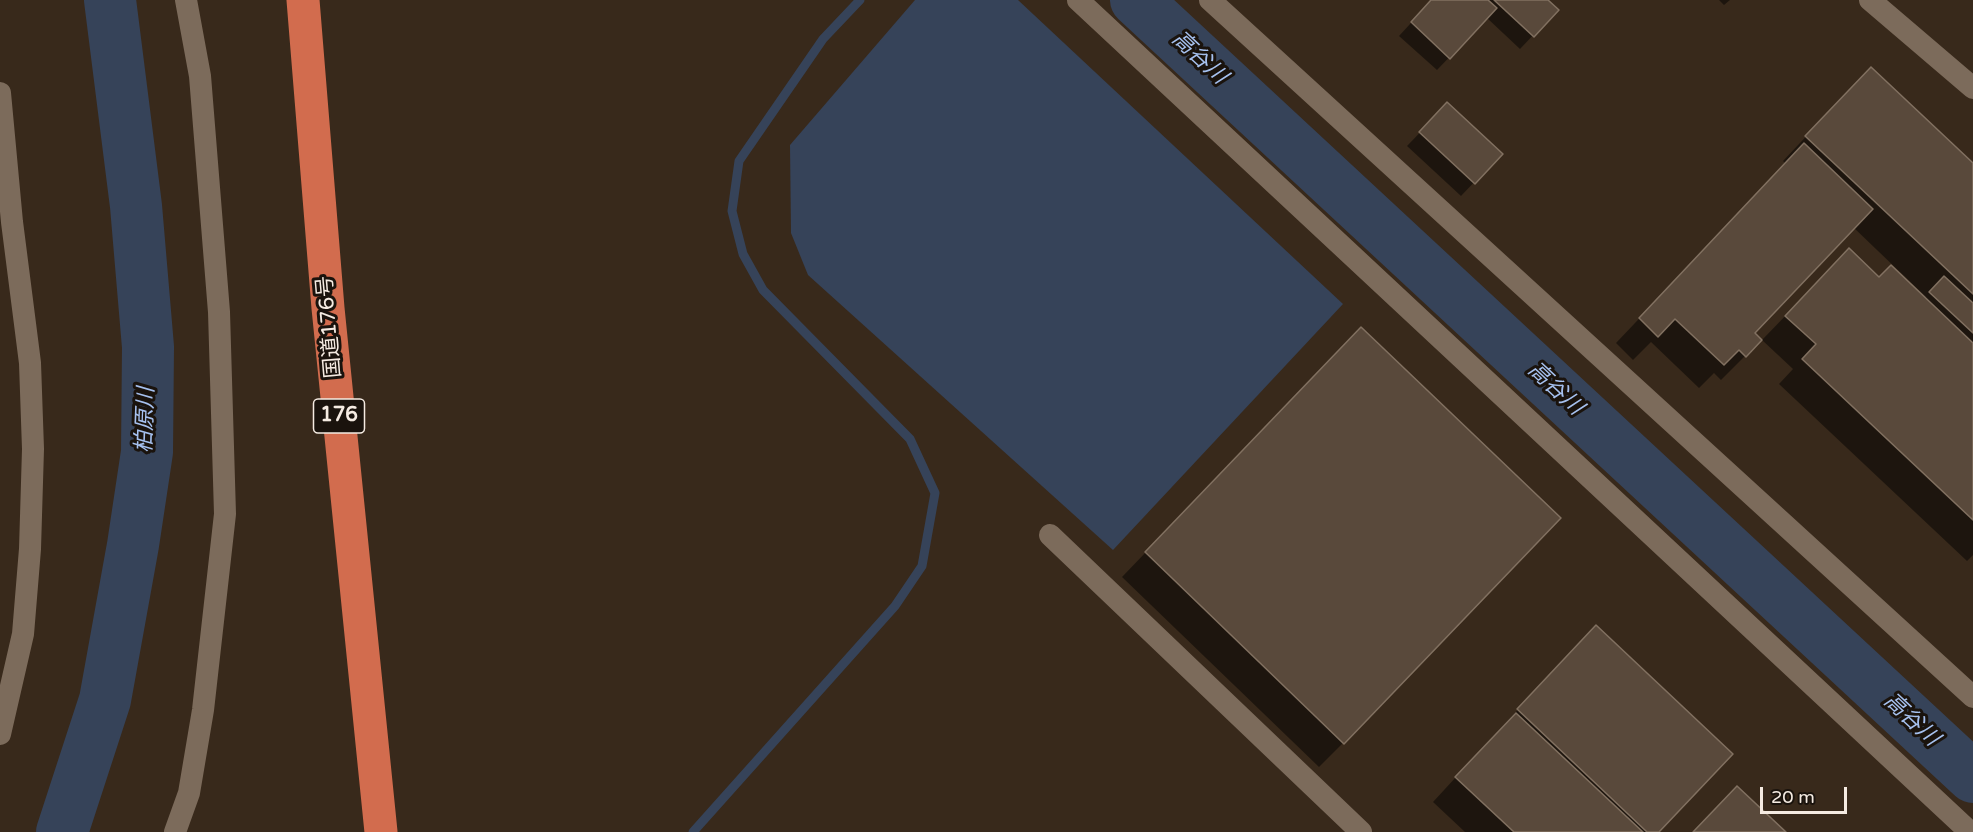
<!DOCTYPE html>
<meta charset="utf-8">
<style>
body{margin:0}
#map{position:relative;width:1973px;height:832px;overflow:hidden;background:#38291b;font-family:"Varela Round",sans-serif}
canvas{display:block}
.scale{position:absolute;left:1760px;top:787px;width:87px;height:27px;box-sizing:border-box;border:3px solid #f5ebe2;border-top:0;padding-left:8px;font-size:18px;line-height:21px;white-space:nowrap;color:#f5ebe2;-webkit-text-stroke:4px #1a130d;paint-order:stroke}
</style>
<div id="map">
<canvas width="1973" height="832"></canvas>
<div class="scale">20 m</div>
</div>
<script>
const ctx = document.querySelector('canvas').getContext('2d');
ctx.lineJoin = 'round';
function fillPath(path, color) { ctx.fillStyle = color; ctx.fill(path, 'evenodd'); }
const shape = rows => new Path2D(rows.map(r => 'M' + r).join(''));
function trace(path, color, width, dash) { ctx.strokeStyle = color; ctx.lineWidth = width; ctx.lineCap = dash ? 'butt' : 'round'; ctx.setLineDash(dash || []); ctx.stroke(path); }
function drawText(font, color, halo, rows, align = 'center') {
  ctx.font = font + ' "Varela Round","Noto Sans JP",sans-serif'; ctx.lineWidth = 6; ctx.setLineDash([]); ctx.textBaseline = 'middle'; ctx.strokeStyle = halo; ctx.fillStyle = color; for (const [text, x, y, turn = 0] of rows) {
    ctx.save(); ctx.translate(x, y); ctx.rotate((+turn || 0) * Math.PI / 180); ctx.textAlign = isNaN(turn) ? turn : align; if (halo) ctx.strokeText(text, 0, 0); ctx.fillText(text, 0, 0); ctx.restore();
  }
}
fillPath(shape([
 [915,0,1018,0,1343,304,1113,550,808,275,791,233,790,145]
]), '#364359');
fillPath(shape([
 [1432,0,1546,0,1557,10,1520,49,1487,18,1437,70,1399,36],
 [1719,0,1730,0,1724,5],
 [1847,93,1973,165,1973,555,1967,561,1779,384,1793,369,1762,340,1849,250,1879,279,1924,299,1926,297,1853,227,1753,333,1745,356,1721,380,1714,373,1699,388,1651,342,1633,360,1616,343,1786,164,1783,161],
 [1435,117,1501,154,1461,196,1407,146],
 [1337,353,1343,743,1319,767,1122,577],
 [1572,651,1657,832,1465,832,1433,802]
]), '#0007');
trace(shape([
 [693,832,895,606,922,566,935,493,910,439,763,290,743,254,732,211,739,161,823,39,860,0]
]), '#364359', 9);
trace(shape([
 [1136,0,1973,777],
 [62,832,105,700,133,545,147,452,148,347,136,206,110,0]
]), '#364359', 52);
const building = shape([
 [1431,0,1488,0,1497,8,1450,59,1411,22,1431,0],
 [1494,0,1548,0,1559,10,1534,37,1494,0],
 [1871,67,1973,163,1973,294,1805,136,1871,67],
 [1447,102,1503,154,1475,184,1419,132,1447,102],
 [1804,143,1873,209,1755,333,1762,340,1746,357,1739,350,1724,365,1675,319,1658,337,1639,318,1804,143],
 [1849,248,1879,277,1891,265,1973,343,1973,520,1802,359,1816,344,1785,316,1849,248],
 [1944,276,1973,303,1973,333,1929,292,1944,276],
 [1361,327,1561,518,1344,744,1145,552,1361,327],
 [1596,625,1733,754,1659,832,1647,832,1517,709,1596,625],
 [1516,713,1643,832,1514,832,1455,777,1516,713],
 [1737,786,1786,832,1693,832,1737,786]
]);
fillPath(building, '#59493b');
trace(building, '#827161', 1.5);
trace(shape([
 [1078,0,1970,832],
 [1210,0,1973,697],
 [1870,0,1973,88],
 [0,93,12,222,30,363,33,449,30,549,23,634,0,734],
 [1050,535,1361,832],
 [175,832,189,793,203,710,225,514,219,312,200,76,186,0]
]), '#7c6b5b', 22);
trace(shape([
 [303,0,328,308,381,832]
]), '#d26c4e', 33);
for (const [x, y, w] of [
 [339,416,51]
]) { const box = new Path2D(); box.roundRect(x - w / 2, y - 17, w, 34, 4.5); ctx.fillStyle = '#1a130d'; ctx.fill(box); trace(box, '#f5ebe2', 1.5); }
drawText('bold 20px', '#f5ebe2', null, [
 ["176",339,416]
]);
drawText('21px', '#f5ebe2', '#1a130d', [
 ["国道176号",330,327,-95]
]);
drawText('italic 22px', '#a6c1ef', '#1a130d', [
 ["高谷川",1199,58,43],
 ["高谷川",1555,389,43],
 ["柏原川",146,420,-88],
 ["高谷川",1911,720,43]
]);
</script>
